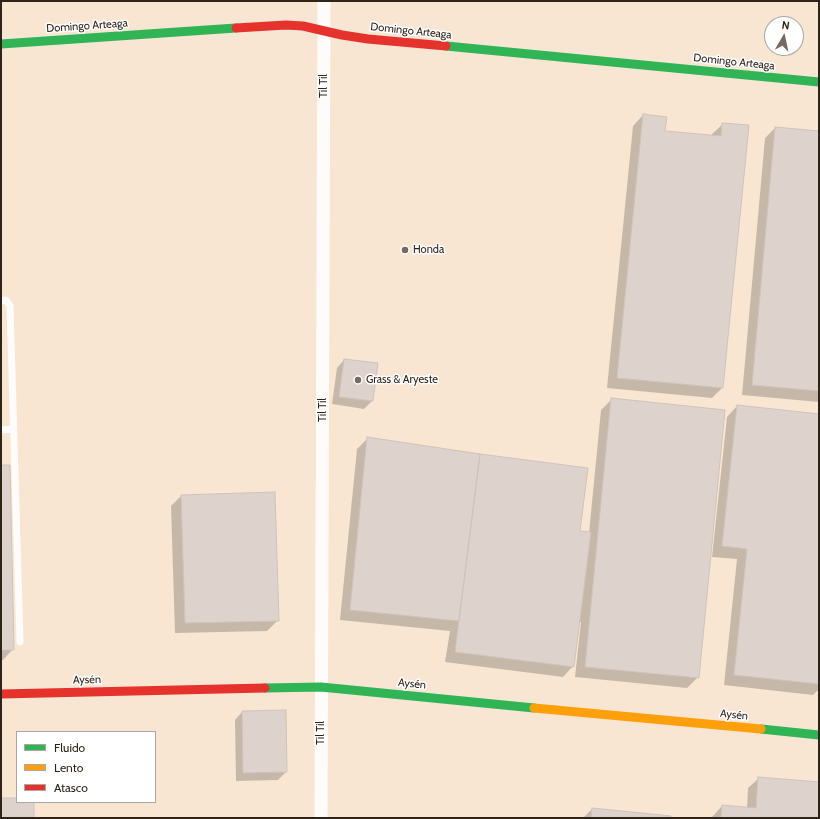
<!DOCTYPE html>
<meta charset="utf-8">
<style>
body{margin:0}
#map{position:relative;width:820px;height:819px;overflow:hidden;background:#f4ebe2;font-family:Cabin,sans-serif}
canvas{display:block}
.frame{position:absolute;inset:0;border:2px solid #2f2419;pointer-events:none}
.legend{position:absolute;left:16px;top:731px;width:140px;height:72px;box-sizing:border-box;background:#fff;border:1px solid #aca7a3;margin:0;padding:5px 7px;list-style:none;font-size:12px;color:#2f2419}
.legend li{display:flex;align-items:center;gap:8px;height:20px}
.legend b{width:20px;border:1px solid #aca7a3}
.north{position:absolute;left:764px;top:16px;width:40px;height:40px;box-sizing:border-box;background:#fff;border:1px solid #aca7a3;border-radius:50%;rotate:9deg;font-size:11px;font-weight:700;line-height:16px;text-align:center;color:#2f2419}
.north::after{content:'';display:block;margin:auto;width:14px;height:18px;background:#746a5f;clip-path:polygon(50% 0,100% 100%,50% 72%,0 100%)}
</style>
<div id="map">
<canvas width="820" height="819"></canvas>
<div class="frame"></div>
<ul class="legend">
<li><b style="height:5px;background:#30b455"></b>Fluido</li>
<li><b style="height:5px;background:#ff9f0a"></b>Lento</li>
<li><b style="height:5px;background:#e5322d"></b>Atasco</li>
</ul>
<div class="north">N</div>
</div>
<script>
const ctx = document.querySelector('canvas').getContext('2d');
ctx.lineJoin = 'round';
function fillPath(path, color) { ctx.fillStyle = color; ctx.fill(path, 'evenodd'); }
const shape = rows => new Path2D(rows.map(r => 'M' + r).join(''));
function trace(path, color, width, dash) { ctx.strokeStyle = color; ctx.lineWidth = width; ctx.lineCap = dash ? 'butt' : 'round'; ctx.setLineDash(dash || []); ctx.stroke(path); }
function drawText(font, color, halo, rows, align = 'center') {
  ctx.font = font + ' Cabin,sans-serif'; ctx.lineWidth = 3; ctx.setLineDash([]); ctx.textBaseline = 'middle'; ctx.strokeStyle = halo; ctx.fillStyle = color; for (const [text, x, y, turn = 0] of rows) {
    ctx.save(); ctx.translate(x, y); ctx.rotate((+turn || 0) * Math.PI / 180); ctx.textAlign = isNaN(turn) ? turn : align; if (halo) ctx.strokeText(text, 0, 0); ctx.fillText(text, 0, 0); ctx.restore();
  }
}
fillPath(shape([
 [1,1,819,1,819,818,1,818],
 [772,24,796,24,796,48,772,48],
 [17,732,155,732,155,802,17,802]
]), '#f8e6d3');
fillPath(shape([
 [643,115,664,132,712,136,712,134,723,124,722,388,712,398,607,388,633,126],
 [775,128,819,132,819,402,742,395,765,138],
 [344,360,377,364,372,401,364,409,332,404,337,368],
 [612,399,698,677,687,688,575,677,581,622,579,622,573,666,563,677,445,662,450,631,340,620,357,449,368,438,579,532,589,533,601,410],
 [737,406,819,415,819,689,813,695,724,685,737,559,712,557,727,417],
 [1,466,13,649,3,660,1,660],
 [181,496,278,620,267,631,175,633,171,506],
 [242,712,286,772,278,780,236,781,235,720],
 [759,778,819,783,819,818,712,818,712,817,722,806,747,808,748,788],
 [592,809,669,818,583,818]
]), '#0003');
const building = shape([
 [643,114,667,117,665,131,721,136,722,123,749,125,723,388,617,378,643,114],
 [775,127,819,131,819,391,752,385,775,127],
 [344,359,378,363,373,401,339,397,344,359],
 [611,398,725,410,699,678,585,667,611,398],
 [737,405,819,414,819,684,734,675,747,549,722,546,737,405],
 [367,437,480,454,459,621,350,610,367,437],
 [480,454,588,468,580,531,591,532,574,667,455,652,480,454],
 [1,465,10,465,14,650,1,650,1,465],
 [275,492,279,621,185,623,181,495,275,492],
 [286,710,287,772,243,773,242,711,286,710],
 [758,777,819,782,819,818,721,818,722,805,756,808,758,777],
 [1,798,17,798,17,802,34,802,34,818,1,818,1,798],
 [592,808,671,816,670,818,591,818,592,808]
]);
fillPath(building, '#ded3cc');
trace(building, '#cfc4bd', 1);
trace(shape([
 [1,301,6,300,10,306,20,642],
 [1,430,13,429]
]), '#fdfcfb', 7);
trace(shape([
 [321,818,324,1]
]), '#fdfcfb', 13);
trace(shape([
 [1,44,236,28],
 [446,46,819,82],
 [265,688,321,687,534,708],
 [761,729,819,735]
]), '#30b455', 9);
trace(shape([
 [534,708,761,729]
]), '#ff9f0a', 9);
trace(shape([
 [236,28,286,25,303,26,342,35,368,39,446,46],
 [1,694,265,688]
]), '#e5322d', 9);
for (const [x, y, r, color] of [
 [405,250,4,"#746a5f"],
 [358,380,4,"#746a5f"]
]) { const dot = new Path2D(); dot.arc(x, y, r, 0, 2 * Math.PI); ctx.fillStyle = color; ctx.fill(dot); trace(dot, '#fff', 1.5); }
drawText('11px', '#2f2419', '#fff', [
 ["Domingo Arteaga",87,26,-4],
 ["Domingo Arteaga",411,31,6],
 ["Domingo Arteaga",734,62,6],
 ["Til Til",324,86,-90],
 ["Til Til",323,410,-90],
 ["Aysén",87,680,-1],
 ["Aysén",412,684,6],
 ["Aysén",734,715,6],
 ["Til Til",321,733,-90]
]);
drawText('11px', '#2f2419', '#fff', [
 ["Honda",413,250],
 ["Grass & Aryeste",366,380]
], 'left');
</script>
